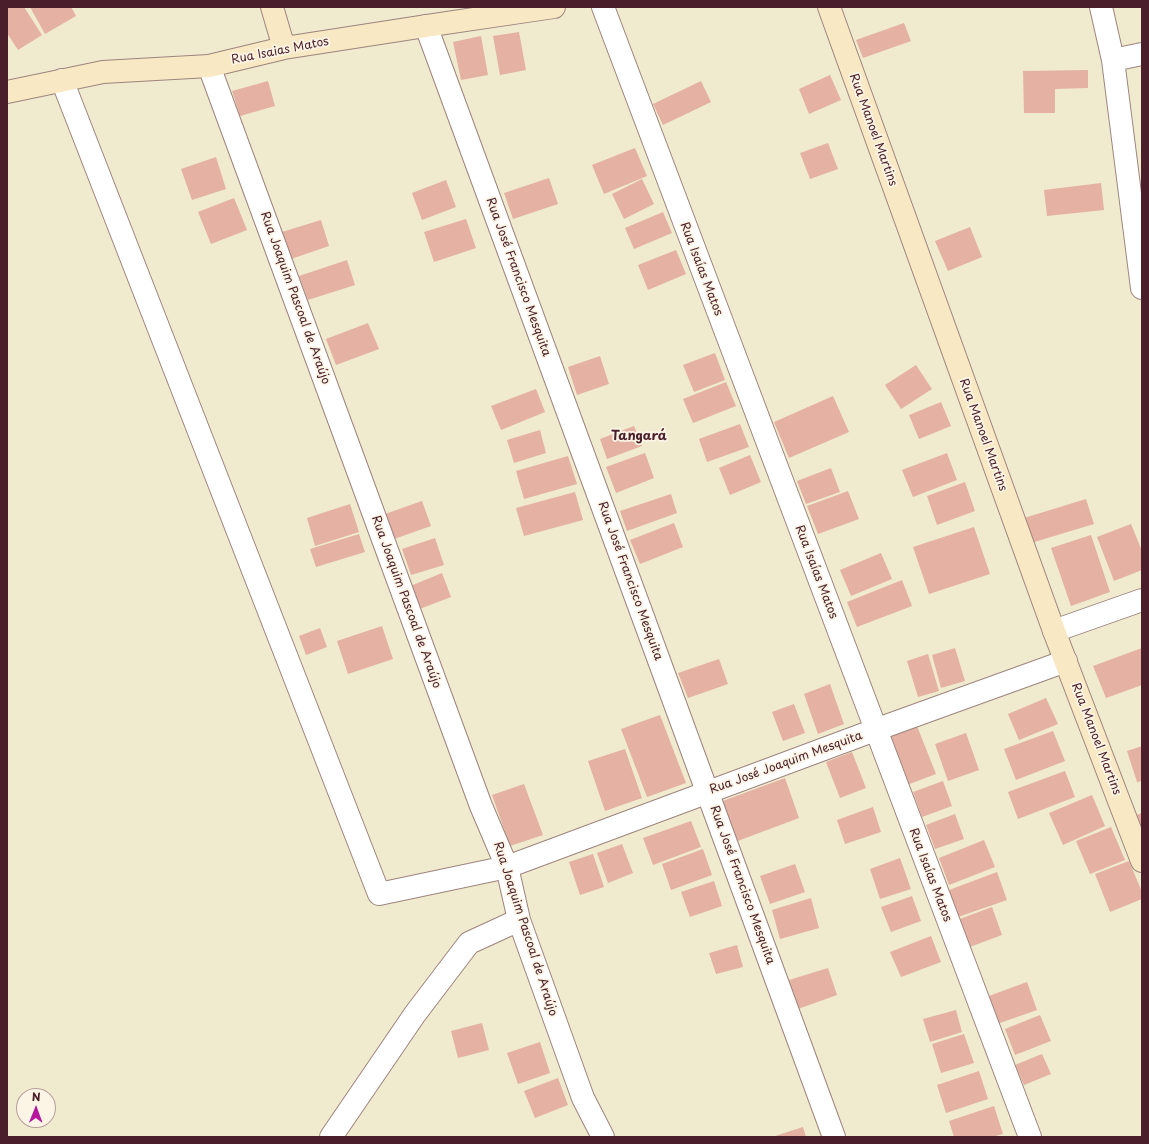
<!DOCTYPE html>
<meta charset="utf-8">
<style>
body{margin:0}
#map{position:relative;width:1149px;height:1144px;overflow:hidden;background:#f0eacf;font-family:"Playpen Sans",sans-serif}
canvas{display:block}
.frame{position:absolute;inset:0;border:8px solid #4a1f2b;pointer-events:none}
.north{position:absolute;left:16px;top:1088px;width:40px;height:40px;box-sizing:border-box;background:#fcf5e5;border:1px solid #b59f9b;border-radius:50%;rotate:1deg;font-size:11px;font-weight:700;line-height:16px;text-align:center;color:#4a1f2b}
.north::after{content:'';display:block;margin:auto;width:14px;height:18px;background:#b5179e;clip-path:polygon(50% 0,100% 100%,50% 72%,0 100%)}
</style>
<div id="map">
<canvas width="1149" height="1144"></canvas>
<div class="frame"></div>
<div class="north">N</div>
</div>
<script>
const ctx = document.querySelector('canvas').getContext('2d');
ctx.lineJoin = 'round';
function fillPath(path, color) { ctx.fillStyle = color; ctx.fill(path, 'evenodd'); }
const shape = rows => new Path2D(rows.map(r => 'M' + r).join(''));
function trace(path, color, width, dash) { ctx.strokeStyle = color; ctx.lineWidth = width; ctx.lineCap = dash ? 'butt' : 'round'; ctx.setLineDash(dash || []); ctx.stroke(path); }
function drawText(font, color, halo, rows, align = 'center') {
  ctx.font = font + ' "Playpen Sans",sans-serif'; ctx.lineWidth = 3.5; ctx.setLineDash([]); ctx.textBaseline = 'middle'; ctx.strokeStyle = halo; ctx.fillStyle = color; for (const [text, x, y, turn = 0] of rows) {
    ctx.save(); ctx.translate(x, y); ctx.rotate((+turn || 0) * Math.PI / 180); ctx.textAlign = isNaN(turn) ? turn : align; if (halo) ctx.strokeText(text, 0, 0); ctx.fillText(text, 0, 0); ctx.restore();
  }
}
fillPath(shape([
 [7,7,24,7,42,35,18,50,7,33],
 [30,7,71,7,76,16,45,34],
 [904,23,911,41,863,58,856,40],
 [519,32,526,70,500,75,493,36],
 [481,36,488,75,461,80,453,42],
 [1088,70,1088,88,1055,89,1055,113,1024,113,1023,71],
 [830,75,841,100,809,114,799,89],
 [268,81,275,106,240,116,232,91],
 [701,81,711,102,663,125,653,104],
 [828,143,838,169,810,179,800,153],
 [635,148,647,176,604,194,592,165],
 [216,157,226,189,192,200,181,169],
 [549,178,558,204,513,219,504,193],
 [642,179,654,204,624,219,612,194],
 [446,180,456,207,422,220,412,193],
 [1101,183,1104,210,1047,216,1044,190],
 [234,198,247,230,211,244,198,212],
 [663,212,672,233,634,249,625,228],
 [466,219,476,248,434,262,424,232],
 [321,220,329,246,291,259,282,232],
 [970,227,982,257,948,271,935,241],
 [676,250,686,274,648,290,638,265],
 [347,260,355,285,308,300,299,276],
 [368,323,379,349,336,365,326,339],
 [715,353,725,380,694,392,683,365],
 [600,356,609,384,577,395,568,367],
 [916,365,932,389,901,409,885,385],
 [726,382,736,406,693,423,683,399],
 [536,389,545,412,501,430,491,406],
 [833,396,849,432,789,458,774,422],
 [941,402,951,426,919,439,909,415],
 [740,424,749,447,707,462,699,439],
 [634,426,642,446,607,459,600,439],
 [540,430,546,453,514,463,507,440],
 [645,453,654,478,616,493,606,467],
 [947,453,957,480,913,497,902,470],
 [750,455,761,482,730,495,719,468],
 [568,456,577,484,524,499,516,471],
 [831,468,840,492,806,504,797,481],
 [965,482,975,511,937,525,927,496],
 [848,491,859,519,818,534,807,506],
 [575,492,583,520,524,536,516,508],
 [671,494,677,513,627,531,620,511],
 [1086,499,1094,524,1031,543,1024,518],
 [422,501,431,526,394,539,385,514],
 [350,504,359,532,315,546,307,518],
 [674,523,683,547,640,564,630,540],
 [1131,524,1142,551,1142,570,1114,581,1097,537],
 [974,527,990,574,929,594,913,547],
 [359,534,365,552,316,567,310,549],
 [1091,535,1110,592,1071,606,1051,548],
 [435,538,444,565,411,575,402,549],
 [881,553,892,579,851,596,840,570],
 [442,573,451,597,417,610,408,587],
 [902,580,912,606,857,627,847,602],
 [382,626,393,659,348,674,337,641],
 [320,628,327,647,306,655,299,636],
 [955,648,965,681,941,688,932,655],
 [1142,648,1142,685,1106,698,1093,666],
 [928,654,939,691,918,697,907,661],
 [719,659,728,684,688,698,678,673],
 [830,684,844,724,818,734,804,694],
 [1046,698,1058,724,1019,740,1008,714],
 [794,704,805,733,783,741,772,712],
 [660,715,686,783,647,797,621,729],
 [917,726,936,774,907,785,889,737],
 [1053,731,1065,761,1016,780,1004,749],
 [966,733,979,770,948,781,935,744],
 [1142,746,1142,781,1137,782,1127,751],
 [625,749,642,798,605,811,588,761],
 [852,752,866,788,840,798,826,762],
 [1065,771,1075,797,1018,819,1008,792],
 [785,778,799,818,735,842,720,802],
 [943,781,952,806,922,817,913,792],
 [524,784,543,835,510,846,492,795],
 [1092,795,1105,826,1063,845,1049,813],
 [873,807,881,832,845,844,837,820],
 [1142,813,1142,836,1134,816],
 [955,814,964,839,935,849,926,825],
 [691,821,701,847,653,865,643,838],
 [1111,827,1125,860,1090,874,1076,841],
 [984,840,995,867,949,885,939,858],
 [622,844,633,873,608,883,597,853],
 [703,849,712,875,671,890,662,864],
 [593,854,604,887,580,895,569,862],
 [900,858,911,889,880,899,870,869],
 [1129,861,1142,892,1142,899,1110,912,1095,874],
 [795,864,805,892,770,904,760,876],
 [997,872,1007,900,958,917,949,890],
 [714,881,722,906,690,917,681,892],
 [912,896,921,921,891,932,881,907],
 [811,898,819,928,780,939,772,910],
 [992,907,1002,935,967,948,957,920],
 [931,936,941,962,901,977,890,952],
 [737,945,743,967,716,974,709,953],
 [828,968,837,995,798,1009,789,980],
 [1027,982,1037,1010,997,1024,986,997],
 [956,1010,962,1032,930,1042,923,1019],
 [1040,1015,1051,1041,1015,1055,1005,1029],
 [482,1023,489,1050,458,1058,451,1031],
 [964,1034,974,1063,941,1073,932,1044],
 [540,1042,550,1073,518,1084,507,1053],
 [1042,1054,1051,1074,1024,1085,1015,1065],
 [979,1071,988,1099,946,1113,937,1085],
 [558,1078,568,1105,535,1118,524,1091],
 [994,1106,1003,1134,992,1137,954,1137,949,1121],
 [803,1127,806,1137,772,1137]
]), '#e4b1a3');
const street = shape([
 [603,7,1030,1137],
 [1101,7,1113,60,1142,288],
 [426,26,834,1137],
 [1113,60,1142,54],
 [209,66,481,806,507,867,519,920,583,1098,603,1137],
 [62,80,379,894,507,867,875,730,1066,661],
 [1054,631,1142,600],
 [331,1137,415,1014,469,943,519,920]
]);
const secondary = shape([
 [272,7,284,48],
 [829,7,1054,631,1142,861],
 [7,92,103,72,209,66,284,48,426,26,554,7]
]);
trace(street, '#9d847d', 24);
trace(secondary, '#9d847d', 24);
trace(street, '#fff', 22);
trace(secondary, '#f8e8c3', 22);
drawText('12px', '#4a1f2b', '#fcf5e5', [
 ["Rua Isaias Matos",280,51,-11],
 ["Rua Manoel Martins",873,130,70],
 ["Rua Isaías Matos",701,269,69],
 ["Rua José Francisco Mesquita",518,277,70],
 ["Rua Joaquim Pascoal de Araújo",295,298,70],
 ["Rua Manoel Martins",983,435,70],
 ["Rua Isaías Matos",816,572,69],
 ["Rua José Francisco Mesquita",630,581,70],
 ["Rua Joaquim Pascoal de Araújo",406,602,70],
 ["Rua Manoel Martins",1096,739,69],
 ["Rua José Joaquim Mesquita",786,763,-20],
 ["Rua Isaías Matos",930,875,69],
 ["Rua José Francisco Mesquita",742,885,70],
 ["Rua Joaquim Pascoal de Araújo",525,929,72]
]);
drawText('bold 13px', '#4a1f2b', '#fcf5e5', [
 ["Tangará",639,436]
]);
</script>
